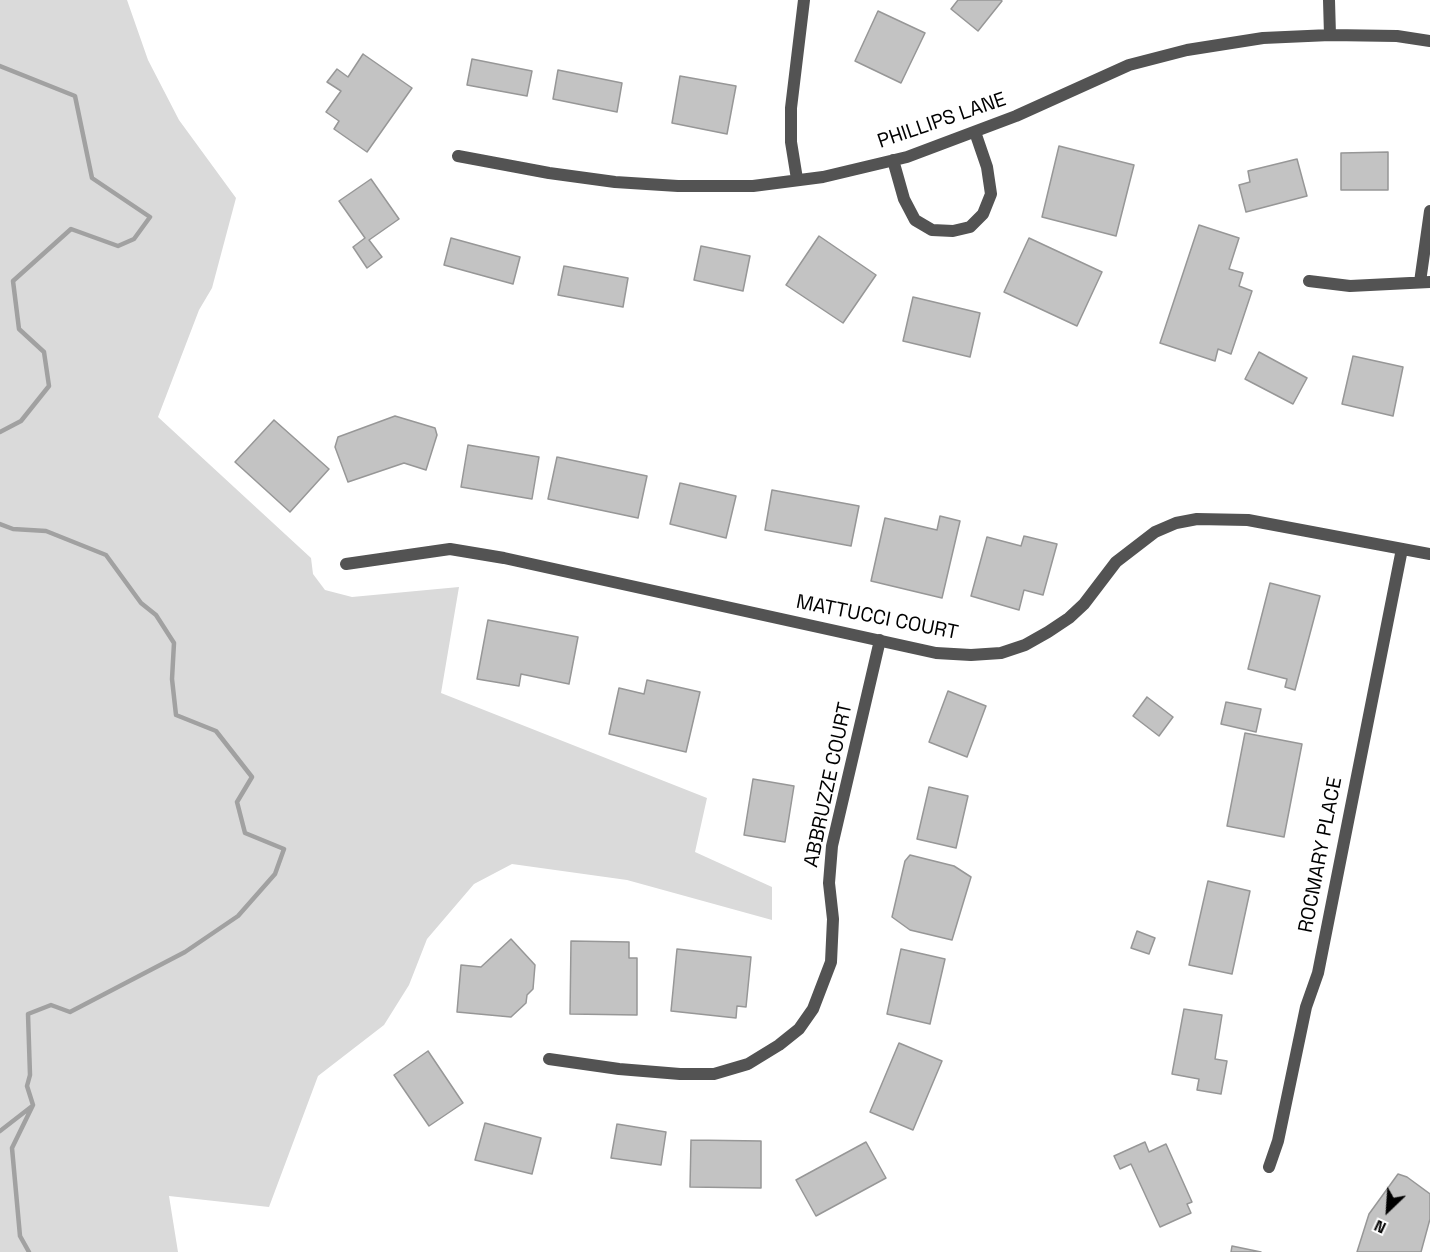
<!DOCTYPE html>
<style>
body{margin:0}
#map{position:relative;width:1430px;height:1252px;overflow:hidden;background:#fff;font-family:"Space Grotesk",sans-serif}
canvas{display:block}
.north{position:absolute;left:1358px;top:1180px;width:60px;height:60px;-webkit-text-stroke:4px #fff;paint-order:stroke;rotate:205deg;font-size:16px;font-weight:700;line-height:24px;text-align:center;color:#000}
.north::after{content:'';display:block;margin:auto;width:21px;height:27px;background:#000;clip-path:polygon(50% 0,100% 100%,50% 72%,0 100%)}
</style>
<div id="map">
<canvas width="1430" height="1252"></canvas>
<div class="north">N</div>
</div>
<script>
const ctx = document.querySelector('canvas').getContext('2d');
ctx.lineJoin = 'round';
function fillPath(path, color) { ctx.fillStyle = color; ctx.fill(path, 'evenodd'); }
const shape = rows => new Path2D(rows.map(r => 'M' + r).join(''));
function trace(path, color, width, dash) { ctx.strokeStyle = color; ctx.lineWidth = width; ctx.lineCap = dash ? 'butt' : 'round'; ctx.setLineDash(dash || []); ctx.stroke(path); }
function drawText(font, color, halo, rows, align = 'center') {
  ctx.font = font + ' "Space Grotesk",sans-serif'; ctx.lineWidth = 6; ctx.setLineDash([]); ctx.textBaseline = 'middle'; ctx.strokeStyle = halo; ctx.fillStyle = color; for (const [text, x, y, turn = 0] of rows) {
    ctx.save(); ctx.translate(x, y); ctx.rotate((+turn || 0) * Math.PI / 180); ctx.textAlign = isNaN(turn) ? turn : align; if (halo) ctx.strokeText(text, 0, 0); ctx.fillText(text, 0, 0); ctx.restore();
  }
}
fillPath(shape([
 [0,0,127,0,148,60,179,120,236,198,212,288,199,310,158,417,311,558,313,574,325,590,352,597,459,587,441,693,707,798,695,852,772,887,772,920,627,880,512,864,474,884,427,939,409,985,384,1025,318,1076,269,1207,169,1196,178,1252,0,1252]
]), '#dadada');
trace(shape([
 [0,66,75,96,92,178,150,217,134,239,118,246,71,229,13,281,19,329,44,352,49,386,21,421,0,432],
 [0,524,13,529,46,531,106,555,141,603,156,615,174,643,172,679,176,715,216,731,252,777,237,802,245,833,284,849,275,874,238,916,185,952,70,1012,51,1005,28,1014,30,1075,27,1086,33,1105,12,1148,20,1236,29,1252],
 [0,1131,31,1107]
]), '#a1a1a1', 4.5);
const building = shape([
 [958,0,1001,0,1002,1,978,31,951,9,958,0],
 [878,11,925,33,901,83,855,61,878,11],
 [363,54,412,88,367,152,334,129,339,121,326,112,341,91,327,82,337,69,348,77,363,54],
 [472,59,532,71,527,96,467,85,472,59],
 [558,70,622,83,617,112,553,99,558,70],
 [680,76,736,86,727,134,672,123,680,76],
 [1059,146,1134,165,1116,236,1042,217,1059,146],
 [1388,152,1388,190,1341,190,1341,153,1388,152],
 [1297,159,1307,196,1246,212,1239,185,1250,182,1248,171,1297,159],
 [371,179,399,219,369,240,382,257,367,268,353,247,365,238,339,201,371,179],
 [1199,225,1239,238,1229,269,1243,273,1239,286,1252,291,1231,354,1218,349,1215,361,1160,343,1199,225],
 [819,236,876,275,843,323,786,285,819,236],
 [451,238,520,257,513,284,444,265,451,238],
 [1029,238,1102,272,1077,326,1004,292,1029,238],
 [701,246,750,256,743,291,694,280,701,246],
 [564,266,628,278,623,307,558,295,564,266],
 [913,297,980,313,970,357,903,341,913,297],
 [1259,352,1307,378,1293,404,1245,379,1259,352],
 [1353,356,1403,367,1393,416,1342,404,1353,356],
 [395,416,435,428,437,435,426,470,404,463,348,482,335,447,338,437,395,416],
 [274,420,329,469,290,512,235,462,274,420],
 [468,445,539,457,532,499,461,487,468,445],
 [557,457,647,476,638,518,548,499,557,457],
 [680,483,736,496,726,538,670,524,680,483],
 [772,490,859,506,851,546,765,530,772,490],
 [940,516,960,521,942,598,871,581,885,518,937,530,940,516],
 [1024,536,1057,544,1043,595,1024,590,1019,610,971,596,987,537,1021,546,1024,536],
 [1270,583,1320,596,1295,690,1285,687,1287,679,1248,669,1270,583],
 [488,620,578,637,569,684,521,674,519,686,477,679,488,620],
 [647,680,700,692,686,752,609,734,619,688,644,694,647,680],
 [948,691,986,706,967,757,929,742,948,691],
 [1147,697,1173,717,1159,736,1133,716,1147,697],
 [1226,702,1261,709,1256,732,1221,724,1226,702],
 [1245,733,1302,744,1284,837,1227,826,1245,733],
 [753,779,794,786,785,842,744,835,753,779],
 [929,787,968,796,956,848,917,839,929,787],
 [910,855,954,866,971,877,952,940,910,930,892,917,905,861,910,855],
 [1208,881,1250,891,1232,974,1189,965,1208,881],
 [1137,931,1155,938,1149,954,1131,948,1137,931],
 [511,939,535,965,533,989,527,995,526,1003,511,1017,457,1012,461,965,481,967,511,939],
 [571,941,629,942,629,958,637,958,637,1015,570,1014,571,941],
 [677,949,751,957,746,1007,737,1006,736,1018,671,1011,677,949],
 [901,949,945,959,930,1024,887,1014,901,949],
 [1184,1009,1222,1015,1215,1059,1227,1061,1221,1094,1197,1090,1199,1079,1172,1074,1184,1009],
 [899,1043,942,1061,913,1130,870,1112,899,1043],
 [428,1051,463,1103,429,1126,394,1075,428,1051],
 [485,1123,541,1138,532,1174,475,1160,485,1123],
 [617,1124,666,1132,661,1165,611,1158,617,1124],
 [691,1140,761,1141,761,1188,690,1187,691,1140],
 [866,1142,886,1178,816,1216,796,1180,866,1142],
 [1145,1142,1149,1152,1166,1144,1192,1202,1187,1204,1191,1213,1160,1227,1131,1164,1120,1169,1114,1156,1145,1142],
 [1398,1174,1407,1177,1430,1194,1430,1219,1421,1252,1357,1252,1369,1214,1398,1174],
 [1232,1246,1261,1252,1231,1252,1232,1246]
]);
fillPath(building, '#c3c3c3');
trace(building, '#979797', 1.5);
trace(shape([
 [1329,0,1330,35],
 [458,156,549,173,615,182,678,186,753,186,823,177,907,157,1016,116,1129,65,1187,50,1263,38,1330,35,1397,36,1430,41],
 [893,160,904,199,915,220,932,230,953,231,970,227,983,214,991,194,987,167,975,132],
 [797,179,791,142,791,108,804,0],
 [1309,281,1350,286,1430,282],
 [1420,282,1430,211],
 [346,564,450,549,504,558,936,653,971,655,1001,653,1025,645,1048,632,1069,618,1084,604,1116,562,1155,532,1176,523,1197,519,1248,520,1430,554],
 [549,1059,619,1069,680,1074,714,1074,748,1064,779,1045,799,1029,813,1009,831,962,833,919,829,883,832,846,880,640],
 [1269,1167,1278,1141,1306,1007,1318,973,1402,549]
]), '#535353', 12);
drawText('20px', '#000', '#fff', [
 ["PHILLIPS LANE",942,121,-19],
 ["MATTUCCI COURT",877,618,11],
 ["ABBRUZZE COURT",829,785,-78],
 ["ROCMARY PLACE",1321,855,-79]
]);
</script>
